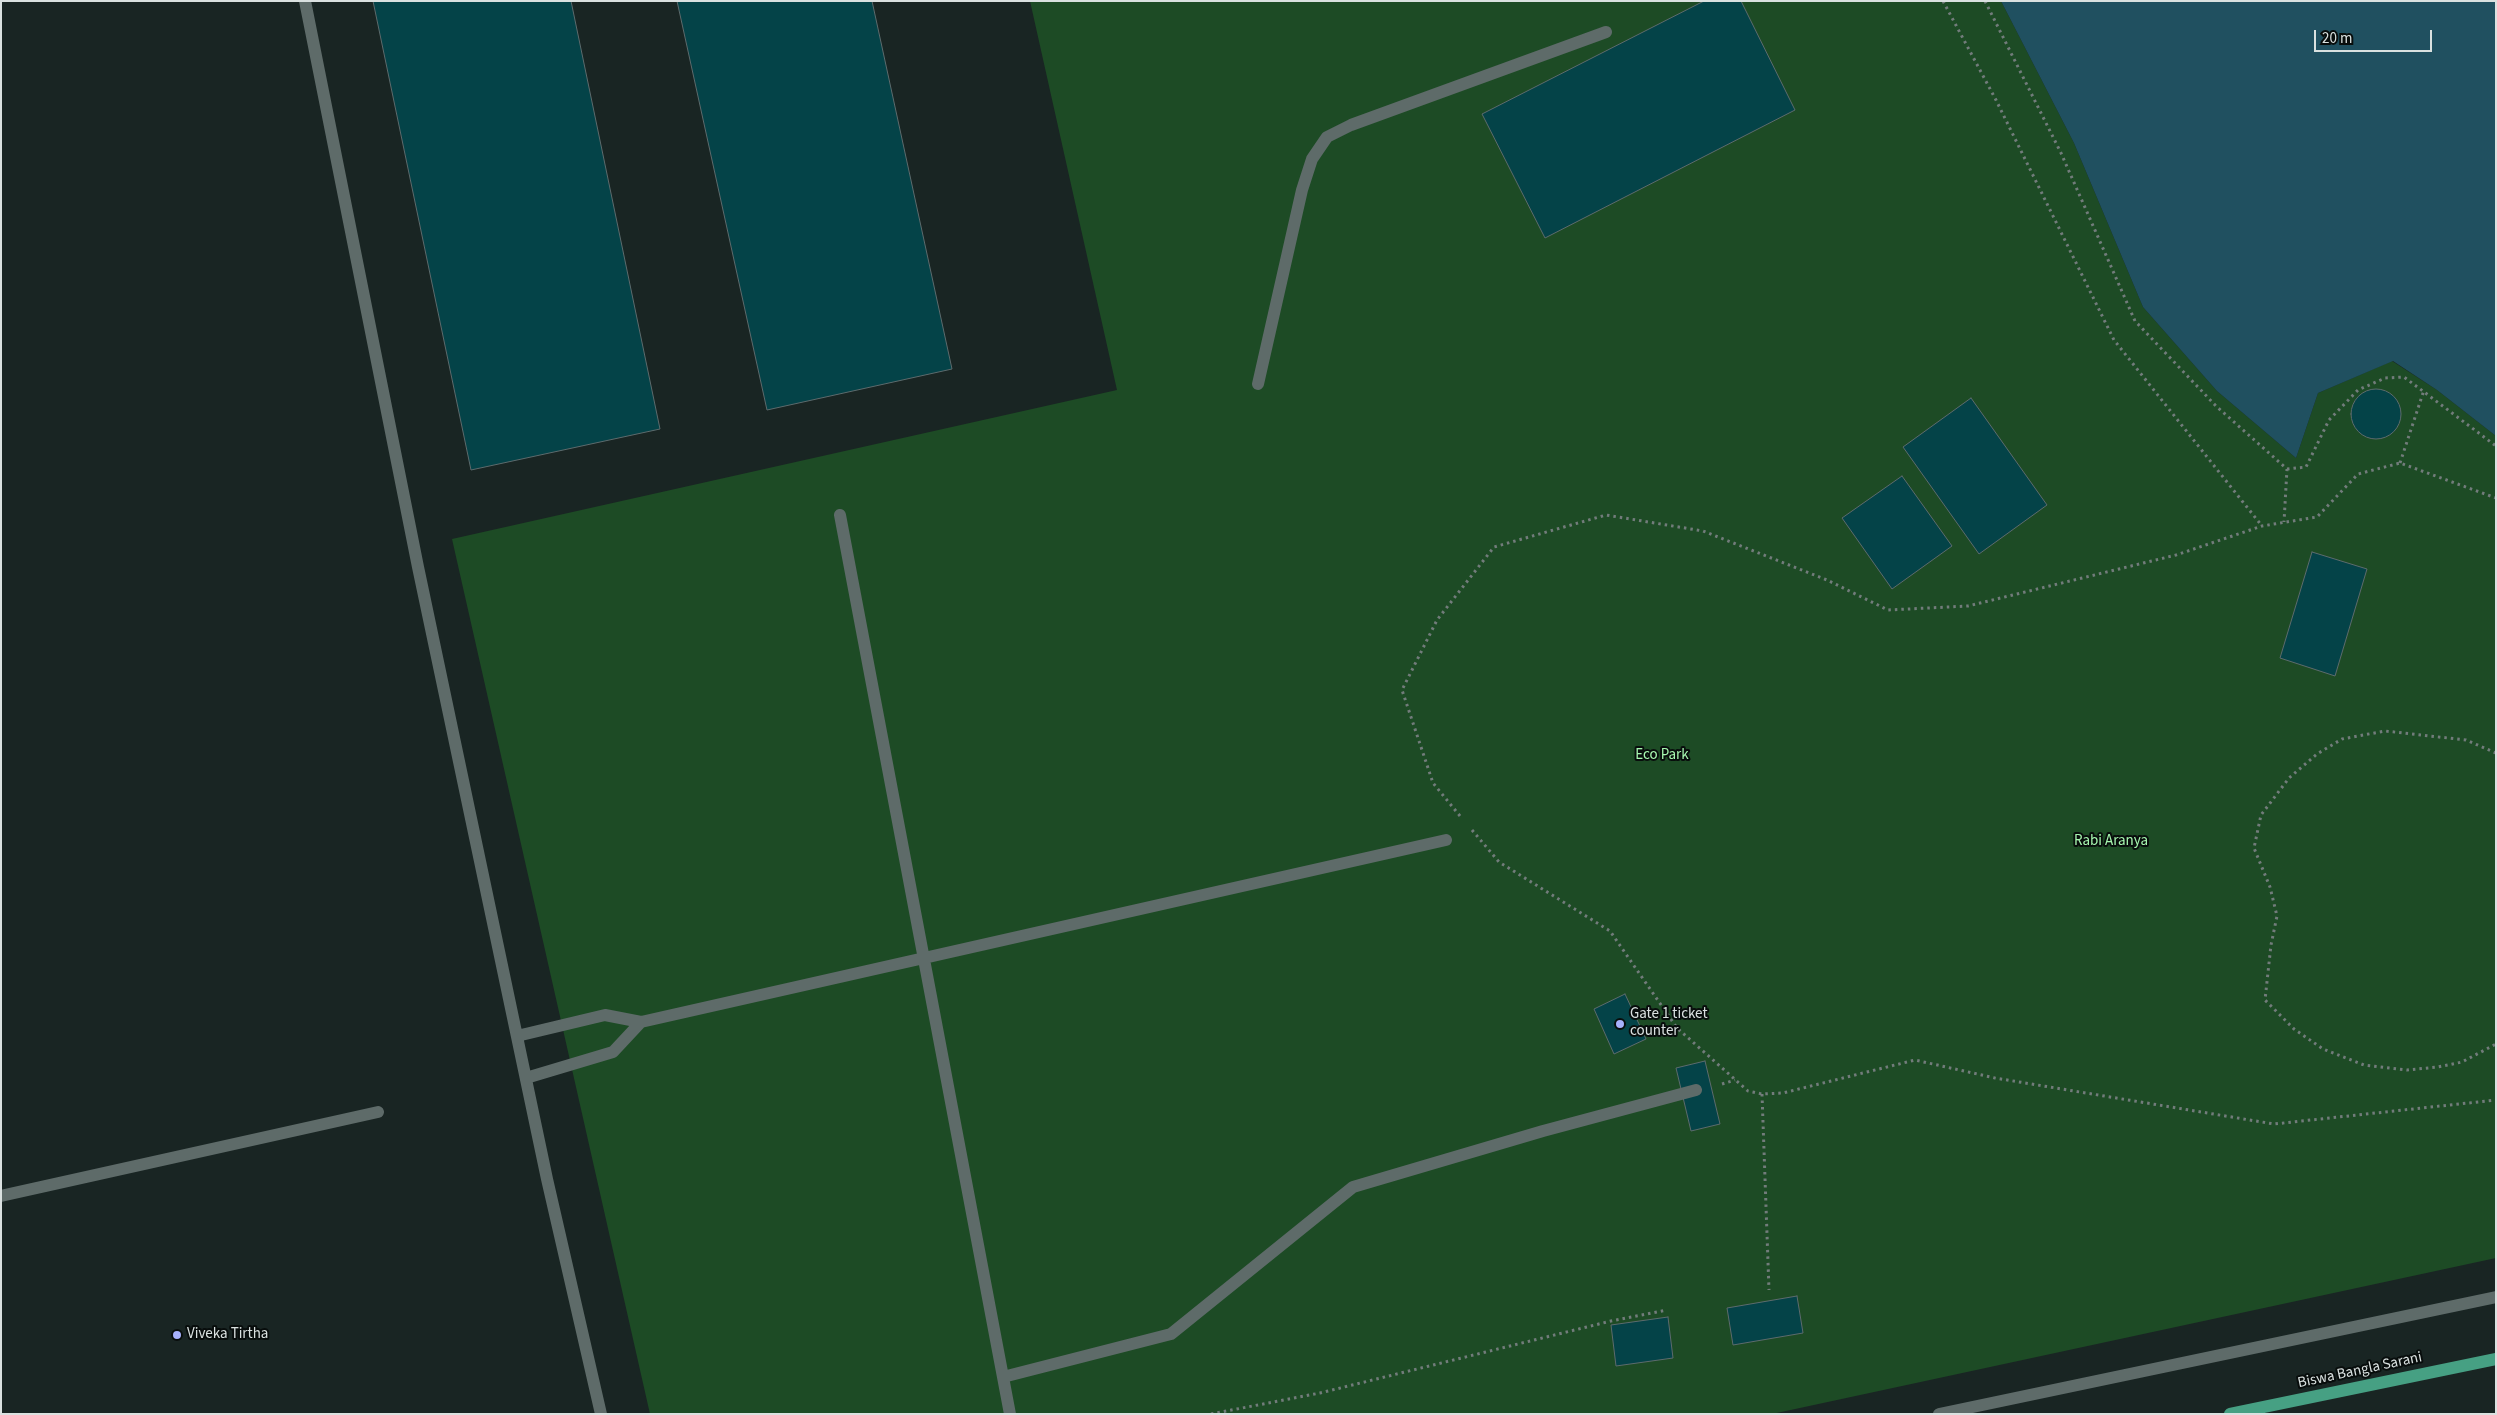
<!DOCTYPE html>
<style>
body{margin:0}
#map{position:relative;width:2497px;height:1415px;overflow:hidden;background:#192523;font-family:"Source Sans 3",sans-serif}
canvas{display:block}
.frame{position:absolute;inset:0;border:2px solid #dae1e0;pointer-events:none}
.scale{position:absolute;left:2314px;top:30px;width:118px;height:22px;box-sizing:border-box;border:2px solid #dae1e0;border-top:0;padding-left:6px;font-size:15px;line-height:18px;white-space:nowrap;color:#dae1e0;-webkit-text-stroke:4px #080d0c;paint-order:stroke}
</style>
<div id="map">
<canvas width="2497" height="1415"></canvas>
<div class="frame"></div>
<div class="scale">20 m</div>
</div>
<script>
const ctx = document.querySelector('canvas').getContext('2d');
ctx.lineJoin = 'round';
function fillPath(path, color) { ctx.fillStyle = color; ctx.fill(path, 'evenodd'); }
const shape = rows => new Path2D(rows.map(r => 'M' + r).join(''));
function trace(path, color, width, dash) { ctx.strokeStyle = color; ctx.lineWidth = width; ctx.lineCap = dash ? 'butt' : 'round'; ctx.setLineDash(dash || []); ctx.stroke(path); }
function drawText(font, color, halo, rows, align = 'center') {
  ctx.font = font + ' "Source Sans 3",sans-serif'; ctx.lineWidth = 4; ctx.setLineDash([]); ctx.textBaseline = 'middle'; ctx.strokeStyle = halo; ctx.fillStyle = color; for (const [text, x, y, turn = 0] of rows) {
    ctx.save(); ctx.translate(x, y); ctx.rotate((+turn || 0) * Math.PI / 180); ctx.textAlign = isNaN(turn) ? turn : align; if (halo) ctx.strokeText(text, 0, 0); ctx.fillText(text, 0, 0); ctx.restore();
  }
}
fillPath(shape([
 [1030,1,2001,1,2074,143,2143,307,2217,391,2296,458,2318,393,2392,361,2437,390,2496,436,2496,1258,1772,1414,650,1414,452,539,1117,390]
]), '#1d4b25');
fillPath(shape([
 [2001,1,2496,1,2496,436,2437,390,2393,361,2318,393,2296,458,2217,391,2143,307,2074,143]
]), '#205060');
const building = shape([
 [373,1,571,1,660,429,471,470,373,1],
 [677,1,872,1,952,369,767,410,677,1],
 [1704,1,1741,1,1795,110,1545,238,1482,114,1704,1],
 '2351 414a25 25 0 1 1 50 0a25 25 0 1 1-50 0Z',
 [1971,398,2047,505,1979,554,1903,447,1971,398],
 [1902,476,1952,546,1892,589,1842,518,1902,476],
 [2312,552,2367,569,2335,676,2280,658,2312,552],
 [1625,994,1646,1039,1614,1054,1594,1009,1625,994],
 [1705,1061,1720,1124,1691,1131,1676,1068,1705,1061],
 [1797,1296,1803,1333,1733,1345,1727,1308,1797,1296],
 [1668,1317,1673,1358,1616,1366,1611,1325,1668,1317]
]);
fillPath(building, '#044348');
trace(building, '#5d6b6d', 1);
trace(shape([
 [1943,1,1996,100,2114,340,2262,526],
 [1985,1,2061,153,2135,321,2216,406,2287,469,2284,522],
 [2400,463,2424,390],
 [2287,469,2306,467,2329,420,2358,390,2385,378,2404,377,2496,446],
 [2496,753,2466,740,2385,731,2342,739,2317,754,2289,778,2261,815,2254,848,2270,887,2277,916,2271,945,2265,1000,2294,1029,2323,1049,2364,1065,2407,1070,2438,1067,2462,1062,2496,1044],
 [1460,816,1433,783,1402,690,1437,620,1494,547,1606,515,1703,531,1827,580,1888,610,1968,606,2176,555,2262,526,2317,517,2358,474,2400,463,2496,498],
 [1472,830,1499,862,1610,931,1677,1028,1748,1091,1762,1094,1783,1093,1915,1060,1995,1078,2274,1124,2496,1100],
 [1722,1084,1735,1080],
 [1762,1094,1769,1290],
 [1211,1414,1320,1393,1611,1321,1667,1310]
]), '#727c7b', 3, [2.5, 4]);
trace(shape([
 [305,1,418,567,547,1179,601,1414],
 [1258,384,1302,190,1312,159,1327,137,1351,125,1606,32],
 [840,515,1010,1414],
 [641,1022,1446,840],
 [517,1036,605,1015,641,1022,613,1052,526,1078],
 [1,1196,378,1112],
 [1003,1377,1171,1334,1353,1187,1543,1131,1696,1090],
 [1939,1414,2496,1297]
]), '#5e6b69', 12);
trace(shape([
 [2230,1414,2496,1359]
]), '#46a083', 12);
for (const [x, y, r, color] of [
 [1620,1024,5,"#a7b1fc"],
 [177,1335,5,"#a7b1fc"]
]) { const dot = new Path2D(); dot.arc(x, y, r, 0, 2 * Math.PI); ctx.fillStyle = color; ctx.fill(dot); trace(dot, '#080d0c', 2); }
drawText('15px', '#a7f8b0', '#080d0c', [
 ["Eco Park",1662,756],
 ["Rabi Aranya",2111,842]
]);
drawText('15px', '#dae1e0', '#080d0c', [
 ["Gate 1 ticket",1630,1015],
 ["counter",1630,1032],
 ["Viveka Tirtha",187,1335]
], 'left');
drawText('15px', '#dae1e0', '#080d0c', [
 ["Biswa Bangla Sarani",2360,1371,-12]
]);
</script>
